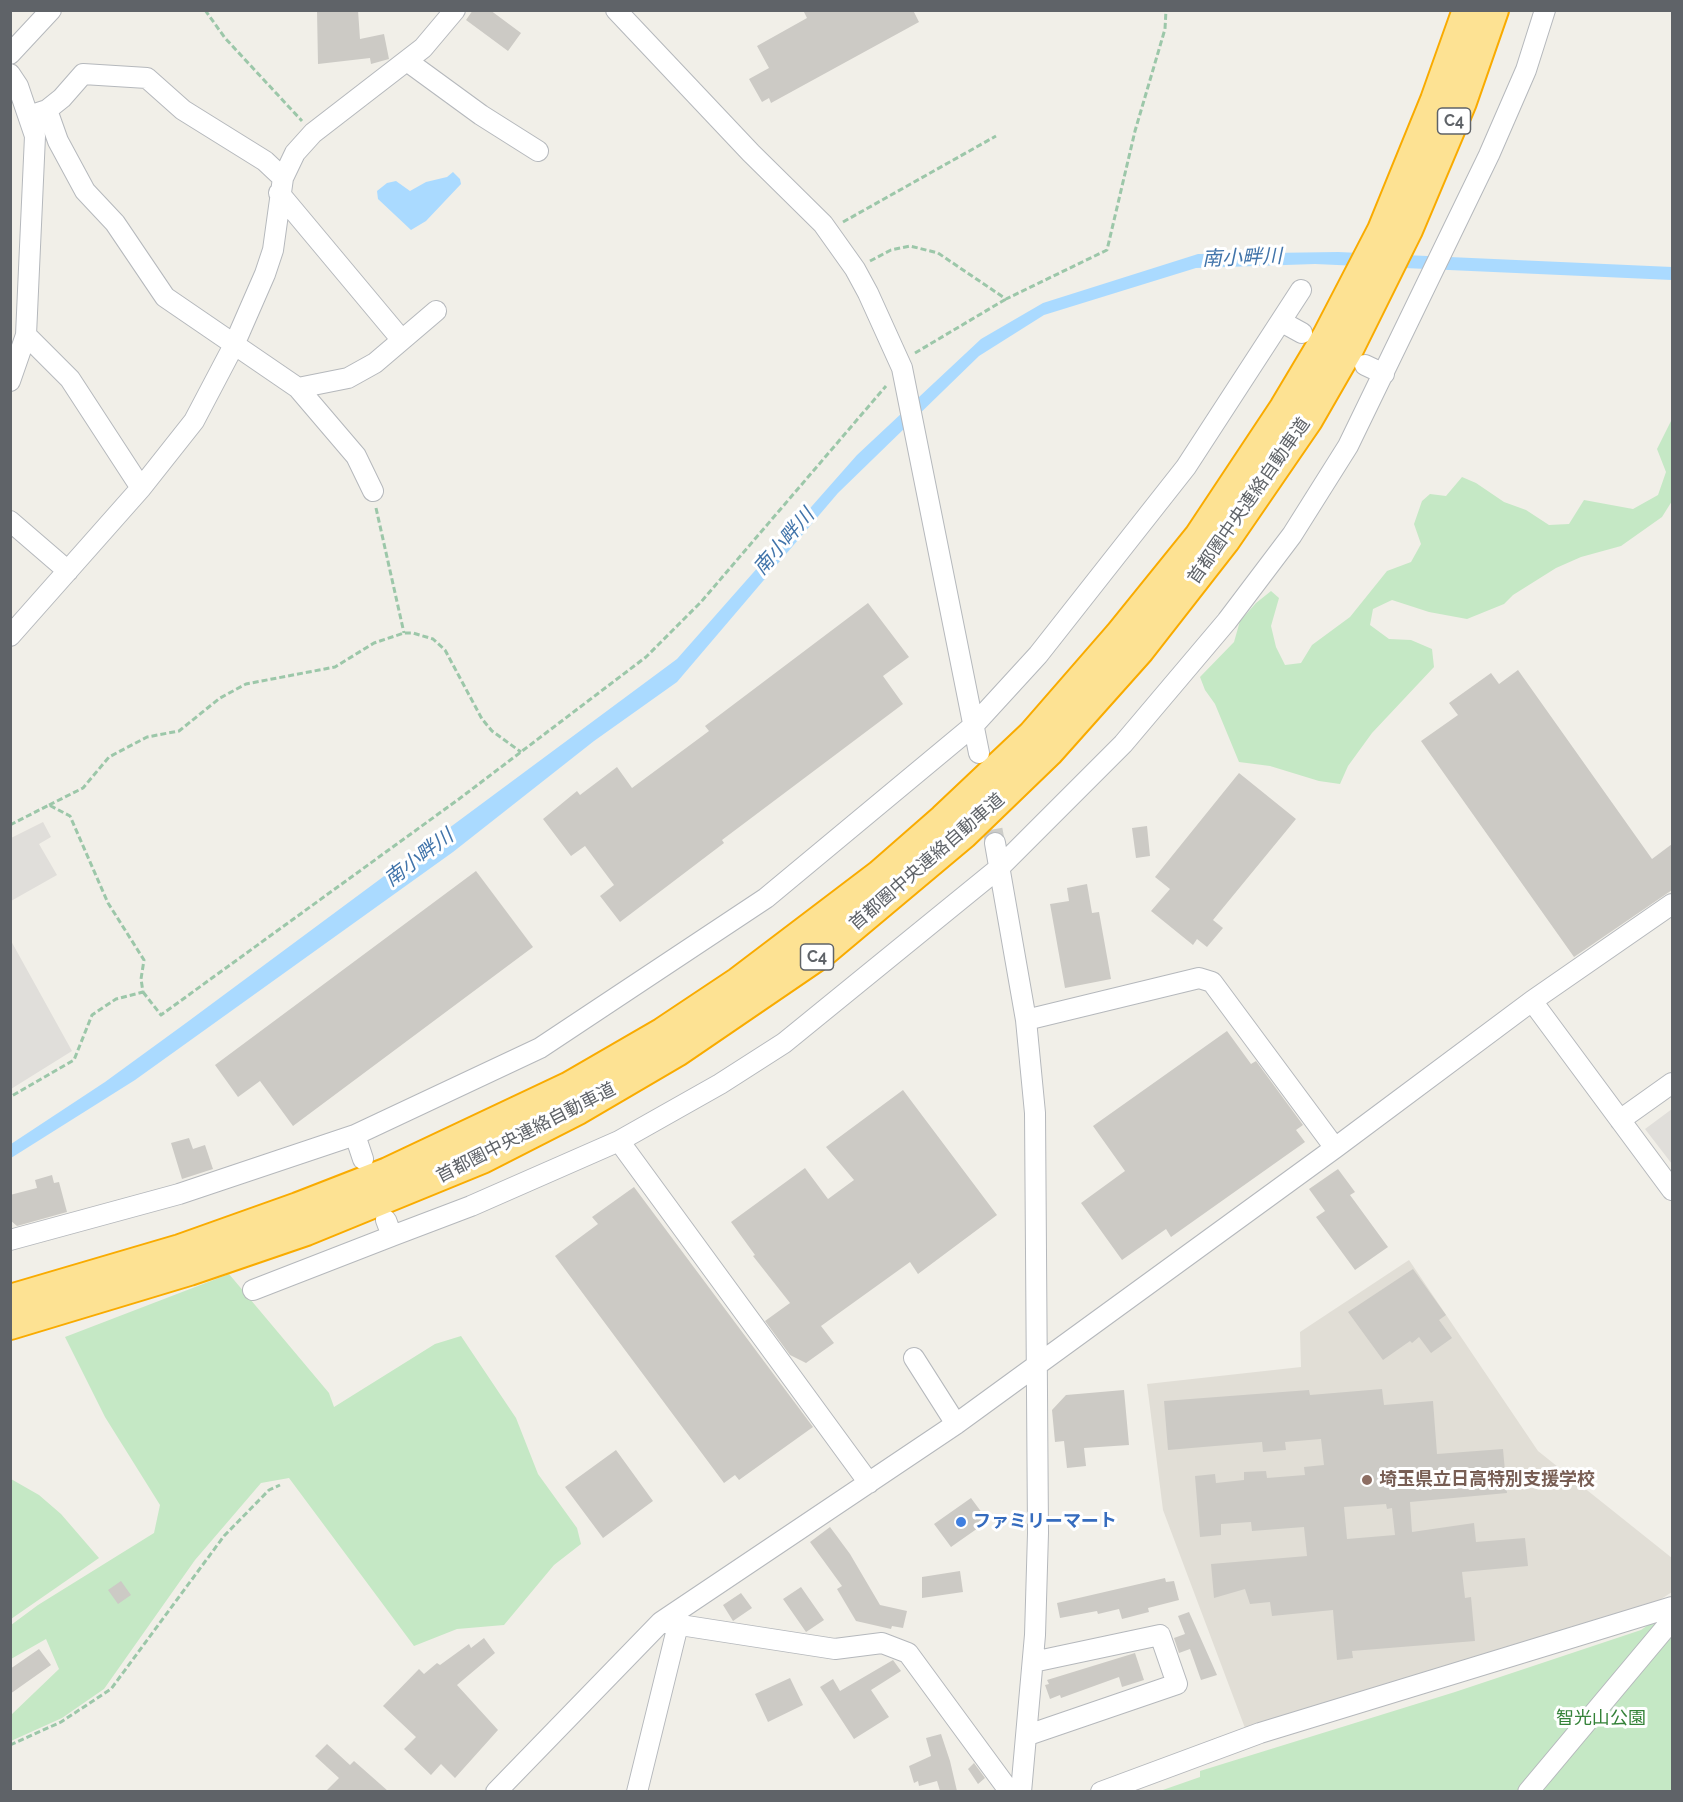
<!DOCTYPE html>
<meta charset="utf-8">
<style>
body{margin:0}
#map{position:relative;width:1683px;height:1802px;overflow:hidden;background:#f1efe8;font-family:Raleway,sans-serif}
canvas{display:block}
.frame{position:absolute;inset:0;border:12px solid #5f6368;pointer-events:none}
</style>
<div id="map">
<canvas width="1683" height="1802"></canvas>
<div class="frame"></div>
</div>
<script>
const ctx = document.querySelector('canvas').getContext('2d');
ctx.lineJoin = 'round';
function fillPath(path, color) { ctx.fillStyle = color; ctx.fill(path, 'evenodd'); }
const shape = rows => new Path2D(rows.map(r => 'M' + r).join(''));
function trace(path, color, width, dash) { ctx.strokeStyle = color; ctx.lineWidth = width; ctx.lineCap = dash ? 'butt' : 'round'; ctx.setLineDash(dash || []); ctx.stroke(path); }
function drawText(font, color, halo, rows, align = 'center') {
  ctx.font = font + ' Raleway,"Noto Sans JP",sans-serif'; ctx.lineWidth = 6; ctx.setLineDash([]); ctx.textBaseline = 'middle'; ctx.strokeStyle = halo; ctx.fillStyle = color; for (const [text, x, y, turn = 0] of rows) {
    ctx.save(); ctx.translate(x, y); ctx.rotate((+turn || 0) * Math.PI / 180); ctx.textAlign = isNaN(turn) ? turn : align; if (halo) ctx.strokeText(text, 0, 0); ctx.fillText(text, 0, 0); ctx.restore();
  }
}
fillPath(shape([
 [43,822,51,837,39,844,57,875,11,901,11,838],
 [10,939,72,1051,11,1089,10,1089],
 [1672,1109,1672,1164,1645,1129]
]), '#e0deda');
fillPath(shape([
 [1409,1260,1538,1451,1672,1558,1672,1592,1649,1607,1585,1623,1245,1728,1163,1510,1147,1384,1301,1367,1300,1332]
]), '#e1ded6');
fillPath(shape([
 [1672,419,1672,501,1662,517,1621,546,1581,557,1556,568,1513,595,1504,604,1467,619,1429,612,1392,600,1373,609,1370,625,1389,639,1411,640,1432,649,1434,667,1372,733,1348,766,1340,784,1319,781,1270,766,1239,762,1215,704,1205,690,1200,677,1234,642,1240,621,1256,603,1271,591,1279,598,1271,626,1276,647,1285,665,1301,663,1312,645,1350,617,1387,571,1411,562,1421,544,1414,524,1422,501,1430,494,1446,496,1462,477,1476,483,1504,502,1526,510,1549,525,1569,524,1584,500,1633,509,1658,495,1666,472,1657,449],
 [229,1274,329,1393,334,1407,435,1344,461,1336,516,1418,538,1474,577,1528,581,1544,554,1565,504,1625,457,1629,414,1646,289,1478,261,1483,195,1560,104,1689,62,1718,11,1741,11,1715,59,1669,46,1639,11,1659,11,1625,38,1605,154,1533,160,1505,105,1417,65,1337],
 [11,1479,39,1495,61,1514,99,1558,11,1619],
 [1672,1608,1672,1791,1157,1792,1200,1777,1200,1771,1455,1692,1641,1630]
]), '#c5e8c5');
fillPath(shape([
 [453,172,460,179,461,184,426,221,411,230,378,199,377,191,387,183,396,181,410,191,426,182,447,177],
 [1338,252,1672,267,1672,280,1315,264,1196,268,1044,315,979,356,838,493,677,682,594,741,453,852,135,1080,11,1158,11,1144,105,1082,186,1023,677,659,857,455,981,339,1043,303,1198,254]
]), '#aadaff');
fillPath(shape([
 [317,10,358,10,360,39,384,34,389,59,371,64,370,58,318,64],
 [473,10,490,10,521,33,508,51,466,20],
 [803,10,913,10,919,22,771,103,769,98,762,102,749,79,769,68,757,46,807,18],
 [868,603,909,657,883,676,903,704,722,840,724,843,620,922,600,896,614,885,585,846,571,856,543,819,577,791,580,795,617,767,632,788,709,731,705,726],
 [1518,670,1652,859,1672,844,1672,890,1574,957,1421,741,1458,715,1449,703,1491,673,1499,684],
 [1239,773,1296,819,1213,920,1223,928,1207,947,1197,939,1193,945,1151,911,1170,889,1155,877],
 [1147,826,1150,856,1136,858,1132,828],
 [476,871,533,947,293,1126,260,1081,238,1097,215,1065],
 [1087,884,1092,913,1099,912,1111,979,1065,988,1050,904,1069,901,1067,888],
 [1227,1031,1251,1064,1256,1061,1303,1125,1296,1130,1305,1142,1171,1237,1166,1229,1122,1260,1081,1203,1125,1171,1093,1126],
 [903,1090,997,1215,918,1274,910,1262,821,1326,834,1343,806,1363,790,1355,765,1321,790,1303,753,1256,755,1255,731,1222,805,1168,828,1199,854,1180,826,1147],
 [189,1138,193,1149,205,1145,213,1169,182,1179,171,1143],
 [1338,1169,1355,1192,1350,1195,1388,1247,1355,1270,1316,1217,1325,1211,1309,1189],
 [52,1175,54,1183,59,1182,67,1212,17,1226,10,1220,10,1195,37,1188,35,1180],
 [634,1187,813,1427,739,1480,735,1475,724,1483,555,1256,598,1224,592,1217],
 [1413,1269,1446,1315,1439,1320,1452,1338,1431,1353,1419,1337,1412,1343,1410,1341,1383,1360,1348,1312],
 [1382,1389,1384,1405,1433,1401,1437,1454,1503,1449,1507,1493,1410,1502,1412,1532,1474,1523,1476,1542,1525,1538,1528,1566,1462,1572,1465,1598,1471,1597,1475,1641,1352,1651,1353,1658,1337,1660,1333,1610,1272,1616,1270,1602,1250,1604,1245,1589,1214,1598,1211,1564,1307,1556,1304,1527,1252,1531,1251,1522,1221,1524,1221,1535,1200,1537,1195,1476,1215,1474,1216,1483,1244,1480,1244,1472,1266,1471,1267,1478,1305,1475,1304,1467,1324,1465,1321,1439,1285,1442,1286,1450,1263,1452,1262,1442,1168,1450,1164,1401,1309,1390,1310,1395],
 [1386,1504,1387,1509,1392,1508,1395,1535,1347,1539,1344,1507],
 [1124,1390,1129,1445,1084,1448,1086,1466,1067,1468,1064,1441,1055,1442,1052,1410,1066,1395],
 [616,1450,653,1501,603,1538,565,1487],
 [971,1498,988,1521,951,1547,934,1524],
 [830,1527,850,1554,880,1605,907,1611,903,1628,892,1626,891,1629,856,1621,837,1589,842,1586,810,1542],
 [960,1571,963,1592,922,1598,922,1577],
 [1165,1578,1166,1582,1174,1581,1179,1600,1148,1608,1149,1612,1122,1619,1119,1609,1098,1614,1097,1611,1060,1618,1057,1603],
 [121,1581,131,1595,118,1604,108,1590],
 [801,1587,824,1620,806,1632,783,1599],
 [741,1593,752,1608,733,1621,723,1605],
 [1189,1612,1217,1675,1201,1680,1190,1649,1179,1653,1174,1638,1185,1634,1178,1616],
 [484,1638,495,1653,457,1685,498,1730,455,1778,441,1764,431,1775,404,1749,416,1737,383,1706,419,1669,424,1674,437,1663,440,1665,469,1644,471,1648],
 [39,1649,51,1665,10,1694,10,1669],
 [1135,1653,1144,1680,1122,1687,1119,1677,1061,1698,1060,1695,1050,1699,1045,1685,1049,1684,1047,1680],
 [893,1660,901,1671,871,1690,889,1717,854,1739,820,1687,833,1679,840,1691],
 [790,1678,803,1705,768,1722,755,1694],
 [941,1734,950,1761,957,1791,940,1791,937,1781,919,1786,918,1781,914,1783,909,1766,931,1756,926,1738],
 [327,1744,350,1765,354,1761,388,1791,326,1791,339,1778,315,1756],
 [974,1763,985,1778,978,1784,968,1769]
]), '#cccac5');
trace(shape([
 [987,800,995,843]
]), '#ccccc8', 20, [20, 10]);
const minor = shape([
 [616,10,751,153,823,224,855,269,868,293,902,368,979,753],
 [10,54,51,10],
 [407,61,481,115,538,151],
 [10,74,18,86,35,136,26,335,10,381],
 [47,110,58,141,85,191,115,223,165,297,298,388,356,456,373,491],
 [35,114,47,110,62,98,83,74,147,78,183,110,265,161,283,178],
 [279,193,401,339],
 [1282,322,1302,333],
 [26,335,70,379,141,488],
 [1365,365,1384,374],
 [298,388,348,378,375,363,436,311],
 [10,521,68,571],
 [10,636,141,488,194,421,234,345,265,274,273,250,283,178,295,153,313,133,423,48,455,10],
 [995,843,1026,1020,1035,1113,1038,1533,1035,1635,1021,1792],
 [1532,1001,1672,1190],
 [1026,1020,1199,978,1212,982,1335,1148],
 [1620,1120,1672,1083],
 [355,1135,363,1159],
 [619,1141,869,1483],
 [386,1220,392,1236,471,1206,619,1141,720,1084,784,1043,999,868,1123,744,1227,621,1292,535,1348,446,1489,155,1526,70,1545,10],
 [10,1240,179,1194,355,1135,540,1048,766,898,973,726,1038,655,1186,467,1301,290],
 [253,1290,392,1236],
 [914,1358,956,1424],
 [661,1622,835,1649,882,1643,908,1653,1010,1792],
 [1028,1735,1177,1684,1160,1635,1033,1662],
 [496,1792,661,1622,956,1424,1335,1148,1532,1001,1672,904],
 [637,1792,678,1625],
 [1101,1792,1260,1733,1672,1607],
 [1528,1792,1672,1620]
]);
const highway = shape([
 [10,1299,180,1249,298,1207,388,1172,568,1087,663,1032,738,982,879,875,943,819,1032,735,1119,635,1199,536,1284,408,1327,336,1382,230,1435,100,1467,10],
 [10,1325,189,1271,306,1231,482,1159,578,1110,677,1052,822,953,964,834,1049,752,1140,650,1225,541,1308,420,1350,347,1408,230,1462,102,1494,10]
]);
trace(minor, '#b5b8bc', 22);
trace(highway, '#f9ab00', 32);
trace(shape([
 [205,10,225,38,302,121],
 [843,222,996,136],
 [870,261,891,250,910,246,938,253,1006,299,1107,250,1135,131,1165,29,1166,10],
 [915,353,1006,299],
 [376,508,404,633],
 [49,805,83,788,109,757,147,737,179,731,220,698,246,684,335,667,374,643,404,633,413,633,433,639,445,650,482,719,492,731,521,752],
 [10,825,49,805,70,816,108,903,144,960,141,979,143,992,116,999,92,1015,74,1060,10,1097],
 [143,992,161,1015,459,799,646,657,701,602,886,386],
 [10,1745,61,1722,111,1689,224,1536,269,1490,280,1485]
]), '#9cc7a9', 3, [6, 3]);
trace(minor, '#fff', 20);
trace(highway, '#fde293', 28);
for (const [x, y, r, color] of [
 [1367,1480,6,"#8d6e63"],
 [961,1522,6,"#3f7fe0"]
]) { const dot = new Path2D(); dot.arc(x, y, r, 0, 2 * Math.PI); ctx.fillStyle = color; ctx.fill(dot); trace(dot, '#fff', 2); }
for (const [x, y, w] of [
 [1454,121,33],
 [817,957,33]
]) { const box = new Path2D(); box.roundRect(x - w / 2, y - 13, w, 26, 4.5); ctx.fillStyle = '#fff'; ctx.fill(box); trace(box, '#5f6368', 1.5); }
drawText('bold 16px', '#5f6368', null, [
 ["C4",1454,121],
 ["C4",817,957]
]);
drawText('18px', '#5f6368', '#fff', [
 ["首都圏中央連絡自動車道",1249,501,-55],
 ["首都圏中央連絡自動車道",927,862,-41],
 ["首都圏中央連絡自動車道",526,1133,-27]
]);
drawText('bold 18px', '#785e54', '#fff', [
 ["埼玉県立日高特別支援学校",1379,1480]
], 'left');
drawText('bold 18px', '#366cbe', '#fff', [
 ["ファミリーマート",973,1522]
], 'left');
drawText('18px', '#348238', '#fff', [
 ["智光山公園",1601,1719]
]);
drawText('italic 20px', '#4174aa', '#fff', [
 ["南小畔川",1242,258,-2],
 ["南小畔川",784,542,-49],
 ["南小畔川",419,858,-37]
]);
</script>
